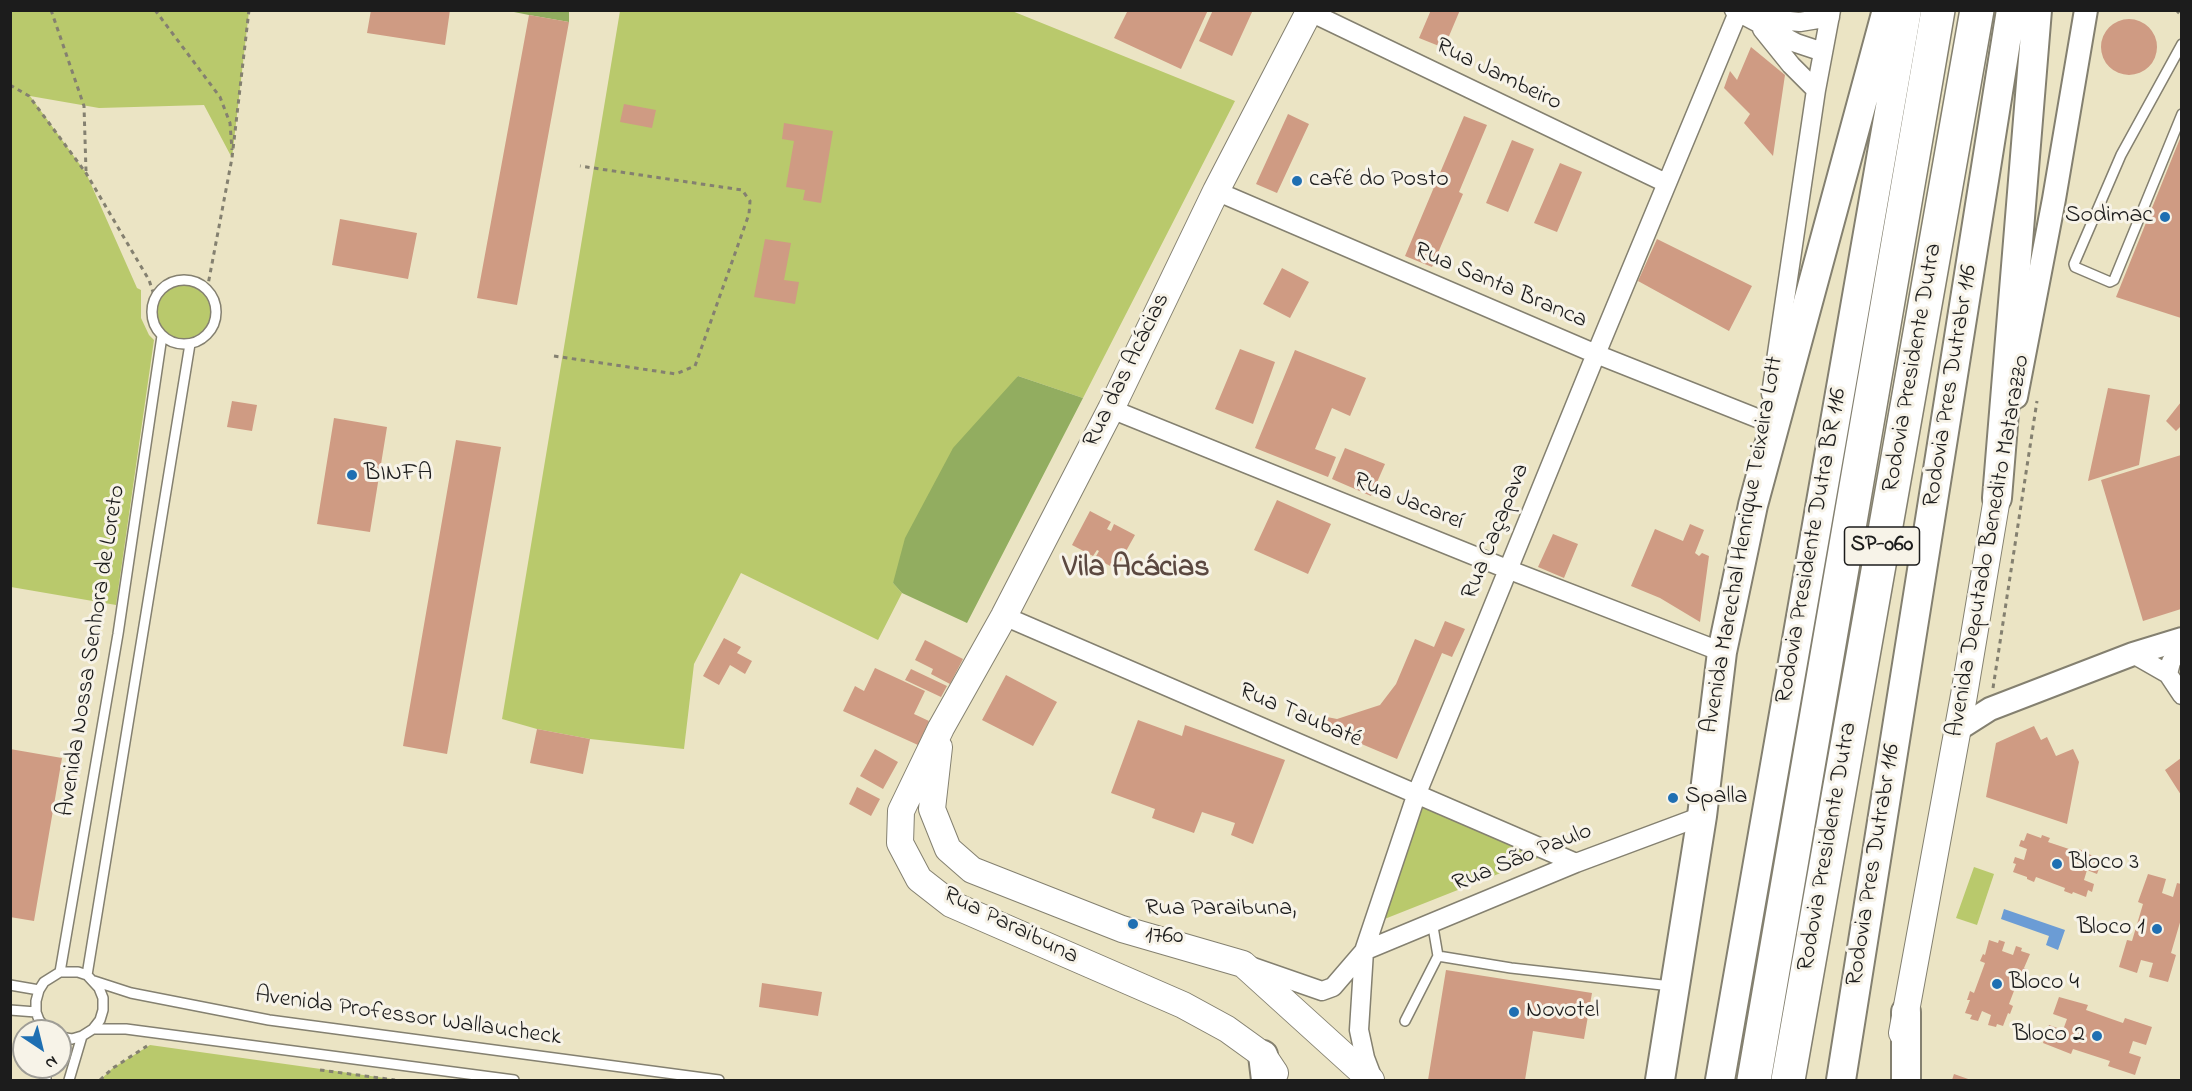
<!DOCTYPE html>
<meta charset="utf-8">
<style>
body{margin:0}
#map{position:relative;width:2192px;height:1091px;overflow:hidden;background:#ebe4c4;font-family:"Indie Flower",sans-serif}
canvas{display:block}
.frame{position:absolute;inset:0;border:12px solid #1c1c1c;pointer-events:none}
.north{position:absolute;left:12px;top:1019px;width:60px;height:60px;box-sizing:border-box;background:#f7f3e8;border:2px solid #9f9d96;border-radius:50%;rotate:145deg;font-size:16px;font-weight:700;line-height:24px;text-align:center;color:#1c1c1c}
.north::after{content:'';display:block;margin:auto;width:21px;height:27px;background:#1f6fb2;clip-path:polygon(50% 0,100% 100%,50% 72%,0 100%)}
</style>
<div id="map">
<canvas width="2192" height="1091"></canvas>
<div class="frame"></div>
<div class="north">N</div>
</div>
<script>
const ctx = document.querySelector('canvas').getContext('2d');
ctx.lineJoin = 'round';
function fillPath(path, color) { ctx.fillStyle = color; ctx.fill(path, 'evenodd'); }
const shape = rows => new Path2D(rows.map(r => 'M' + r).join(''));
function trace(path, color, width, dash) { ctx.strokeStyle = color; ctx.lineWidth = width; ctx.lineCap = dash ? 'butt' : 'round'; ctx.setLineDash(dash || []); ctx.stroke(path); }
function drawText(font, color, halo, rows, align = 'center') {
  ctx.font = font + ' "Indie Flower",sans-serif'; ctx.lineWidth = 6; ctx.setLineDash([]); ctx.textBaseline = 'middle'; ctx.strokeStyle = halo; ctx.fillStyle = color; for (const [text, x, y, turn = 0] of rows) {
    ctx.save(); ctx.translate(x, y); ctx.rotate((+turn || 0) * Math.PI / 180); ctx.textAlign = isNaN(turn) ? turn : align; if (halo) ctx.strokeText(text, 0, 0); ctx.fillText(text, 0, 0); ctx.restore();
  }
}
fillPath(shape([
 [10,11,249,11,232,158,204,105,99,108,30,96,86,173,137,288,141,290,141,318,149,335,154,340,116,605,11,587],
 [620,11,1012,11,1235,101,1083,398,1018,376,893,583,902,593,878,640,741,573,694,664,684,749,590,739,537,729,502,719],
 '157 312a27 27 0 1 1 54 0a27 27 0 1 1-54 0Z',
 [1420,806,1541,857,1377,922],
 [1974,867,1994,874,1977,925,1956,918],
 [150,1045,399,1080,100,1080,113,1068]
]), '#b9c96c');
fillPath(shape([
 [509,11,569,11,569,22,529,15],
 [1018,376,1083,398,967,623,902,593,893,583,905,538,953,448]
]), '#92ad60');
fillPath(shape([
 [2004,909,2065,930,2058,950,2046,945,2049,936,2001,919]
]), '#6b9cd5');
fillPath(shape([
 [371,10,450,10,445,45,367,33],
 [1128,10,1208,10,1181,69,1114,38],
 [1213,10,1253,10,1232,56,1199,41],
 [1431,10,1460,10,1444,48,1419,38],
 [529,15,569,22,517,305,477,298],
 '2101 47a28 28 0 1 1 56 0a28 28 0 1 1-56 0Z',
 [1751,47,1785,75,1773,156,1744,123,1750,114,1724,88,1730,71,1737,80],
 [624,104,656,110,652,128,620,122],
 [1288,114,1309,124,1277,193,1256,184],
 [1464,116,1487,125,1459,192,1463,194,1432,267,1405,256],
 [784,123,833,131,821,203,803,200,805,190,786,187,794,141,782,139],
 [2181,136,2181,318,2116,297],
 [1512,140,1534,149,1508,212,1486,203],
 [1560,163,1582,172,1557,232,1534,223],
 [340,219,417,233,408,279,332,265],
 [765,239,791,243,784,280,799,282,795,304,754,297],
 [1657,239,1752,286,1729,331,1638,281],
 [1282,268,1309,282,1290,318,1263,304],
 [1240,349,1275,362,1253,424,1215,409],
 [1295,350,1366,378,1350,416,1332,408,1315,449,1336,457,1328,477,1255,448],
 [2108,388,2150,395,2139,465,2088,481],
 [232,401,257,405,252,431,227,427],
 [2181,402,2181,426,2176,431,2166,421],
 [334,418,387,427,370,532,317,524],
 [456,440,501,447,447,754,403,746],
 [1345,448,1385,464,1371,496,1332,479],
 [2181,455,2181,609,2143,621,2101,480],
 [1277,500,1331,524,1308,574,1254,550],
 [1090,511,1111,522,1107,529,1111,531,1114,524,1135,535,1116,569,1095,558,1099,551,1097,550,1093,556,1072,545],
 [1690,524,1704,530,1695,553,1699,556,1702,553,1709,556,1700,622,1660,598,1631,586,1655,529,1683,541],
 [1553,534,1578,544,1564,578,1538,567],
 [1445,621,1465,629,1452,657,1442,653,1397,759,1319,726,1322,716,1337,719,1380,705,1396,684,1415,639,1434,647],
 [724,638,741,647,737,653,752,661,745,674,730,665,719,685,703,676],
 [925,640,963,659,950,684,931,674,933,669,915,660],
 [875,668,925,691,914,714,929,721,918,745,843,711,855,686,864,691],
 [911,669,947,686,941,697,905,680],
 [1006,675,1057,702,1033,746,982,720],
 [1138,720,1182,736,1185,725,1285,760,1253,844,1231,835,1235,823,1202,812,1194,833,1152,818,1155,809,1111,793],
 [2034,726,2041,740,2047,737,2056,756,2073,749,2079,762,2067,824,1986,797,1996,743],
 [537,729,590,739,583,774,530,763],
 [10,749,62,758,34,921,10,917],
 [875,749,898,762,883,789,860,776],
 [2181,758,2181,795,2165,770],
 [857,787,880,799,871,816,849,804],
 [2027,833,2041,838,2042,835,2050,838,2048,842,2078,852,2079,849,2099,859,2097,865,2100,866,2097,874,2087,870,2084,880,2094,884,2092,892,2088,890,2086,897,2073,892,2072,894,2064,891,2065,888,2036,877,2034,882,2027,879,2027,877,2013,872,2016,864,2013,863,2015,857,2024,860,2027,849,2019,846,2021,840,2024,841],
 [2148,874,2166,879,2162,893,2173,897,2177,883,2181,884,2181,919,2171,953,2176,955,2168,982,2149,977,2153,963,2141,960,2137,973,2119,967,2127,940,2132,941,2143,904,2138,902],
 [1989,940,1998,943,1999,940,2005,942,2002,951,2013,955,2016,946,2022,948,2021,951,2030,954,2024,968,2027,969,2024,976,2020,975,2009,1004,2013,1006,2010,1014,2008,1013,2003,1026,1997,1024,1996,1027,1988,1025,1991,1015,1982,1011,1978,1021,1970,1019,1972,1015,1965,1013,1970,1000,1967,1000,1970,991,1974,993,1985,963,1980,961,1983,954,1985,955],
 [1446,970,1592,993,1584,1039,1533,1031,1525,1080,1428,1080],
 [762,983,822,992,818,1016,759,1007],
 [2059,997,2088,1005,2086,1010,2123,1023,2125,1018,2152,1027,2146,1045,2133,1041,2129,1053,2141,1057,2135,1075,2108,1066,2110,1061,2073,1049,2071,1054,2043,1043,2049,1025,2063,1030,2067,1019,2053,1014],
 [1954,1074,1971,1080,1952,1080]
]), '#cf9b83');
const service = shape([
 [2182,44,2121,155,2074,264,2075,267,2110,282,2114,280,2182,114],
 '152 312a32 32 0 1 1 64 0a32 32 0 1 1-64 0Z',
 [1438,956,1511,968,1671,986],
 [60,972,118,634,162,336],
 [87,975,190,344],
 [94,981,131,993,269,1020,719,1080],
 [10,985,39,990],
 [10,1010,36,1012],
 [1405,1021,1438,956,1432,921],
 [93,1029,126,1029,514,1080],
 [48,1031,39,1020,36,1012,36,1001,39,990,44,982,60,972,78,972,87,975,99,988,103,998,103,1010,100,1020,93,1029,82,1036,72,1039,60,1037],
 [46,1067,46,1080],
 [69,1080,82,1036]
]);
const minor = shape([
 [1734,10,1796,43,1823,52],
 [1310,12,1666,183],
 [1752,13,1779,20,1800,22,1830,17],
 [1762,29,1791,65,1816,90],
 [1216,191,1596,354,1767,422],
 [1771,394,1816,90,1831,10],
 [1111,409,1507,569,1722,652],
 [1004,616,1576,863],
 [2133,654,2168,674,2182,695],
 [2168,674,2171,662,2182,644],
 [1250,966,1322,991,1333,987,1364,951,1576,863,1702,816],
 [1373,1079,1365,1058,1359,1030,1364,951,1417,793,1596,354,1739,10]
]);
const tertiary = shape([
 [2016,397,2054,199,2086,10],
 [1957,730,1990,709,2133,654,2182,639]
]);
const secondary = shape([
 [939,747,932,809,948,849,972,870,1122,929,1243,964,1371,1080],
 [1902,1033,1964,695,1997,498],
 [1275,1073,1263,1055,1227,1029,1183,1005,951,904,919,879,900,843,901,811,941,728,1004,616,1111,409,1216,191,1310,10]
]);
const primary = shape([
 [1997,498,2037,10],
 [1906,1012,1906,1080],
 [1263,1055,1266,1080],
 [1660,1080,1702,816,1722,652,1753,505,1887,10],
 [1720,1080,1907,10],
 [1841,1080,2011,10]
]);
const motorway = shape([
 [1754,1080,1938,10],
 [1788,1080,1977,10]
]);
trace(service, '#848070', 12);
trace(minor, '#848070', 21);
trace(tertiary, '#848070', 26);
trace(secondary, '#848070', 28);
trace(primary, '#848070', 32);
trace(motorway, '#848070', 36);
trace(shape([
 [51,10,84,106,86,171],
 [155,10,220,97,230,123,232,150],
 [2176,10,2182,16],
 [10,85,29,96,86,173,149,280,155,298],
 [207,290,232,158,249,10],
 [554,356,676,374,695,366,749,214,750,201,742,190,580,166],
 [1993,688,2037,401],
 [320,1070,395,1080],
 [100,1080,113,1068,147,1046]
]), '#848070', 3, [4.5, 4.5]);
trace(service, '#fff', 9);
trace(minor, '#fff', 18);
trace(tertiary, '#fff', 22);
trace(secondary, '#fff', 26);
trace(primary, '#fff', 28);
trace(motorway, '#fff', 33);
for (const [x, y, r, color] of [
 [1297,181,6,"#1f6fb2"],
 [2165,217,6,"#1f6fb2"],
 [352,475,6,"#1f6fb2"],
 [1673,798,6,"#1f6fb2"],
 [2057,864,6,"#1f6fb2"],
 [1133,924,6,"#1f6fb2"],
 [2157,929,6,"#1f6fb2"],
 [1997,984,6,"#1f6fb2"],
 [1514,1012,6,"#1f6fb2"],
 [2097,1036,6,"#1f6fb2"]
]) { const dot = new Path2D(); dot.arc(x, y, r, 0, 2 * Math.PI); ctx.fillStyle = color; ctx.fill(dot); trace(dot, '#f7f3e8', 2); }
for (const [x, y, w] of [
 [1882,546,75]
]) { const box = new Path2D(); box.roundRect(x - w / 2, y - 19, w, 38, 4.5); ctx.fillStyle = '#f7f3e8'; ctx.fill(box); trace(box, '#1c1c1c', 1.5); }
drawText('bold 22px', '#1c1c1c', null, [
 ["SP-060",1882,546]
]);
drawText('24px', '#1c1c1c', '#f7f3e8', [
 ["Rua Jambeiro",1498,76,26],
 ["Rua Santa Branca",1500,287,23],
 ["Rodovia Presidente Dutra",1914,368,-80],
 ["Rua das Acácias",1128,371,-64],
 ["Rodovia Pres Dutrabr 116",1952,386,-81],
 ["Rua Jacareí",1408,503,22],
 ["Rua Caçapava",1497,532,-68],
 ["Avenida Marechal Henrique Teixeira Lott",1744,545,-80],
 ["Rodovia Presidente Dutra BR 116",1813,546,-80],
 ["Avenida Deputado Benedito Matarazzo",1990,546,-80],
 ["Avenida Nossa Senhora de Loreto",93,651,-81],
 ["Rua Taubaté",1300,717,23],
 ["Rodovia Presidente Dutra",1829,847,-80],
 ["Rua São Paulo",1523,859,-22],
 ["Rodovia Pres Dutrabr 116",1875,865,-81],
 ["Rua Paraibuna",1010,927,26],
 ["Avenida Professor Wallaucheck",408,1018,8]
]);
drawText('24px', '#1c1c1c', '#f7f3e8', [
 ["café do Posto",1309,181],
 ["Sodimac",2153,217,"right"],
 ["BINFA",364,475],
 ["Spalla",1685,798],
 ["Bloco 3",2069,864],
 ["Rua Paraibuna,",1145,910],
 ["1760",1145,938],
 ["Bloco 1",2145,929,"right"],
 ["Bloco 4",2009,984],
 ["Novotel",1526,1012],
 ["Bloco 2",2085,1036,"right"]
], 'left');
drawText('bold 30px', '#5b4840', '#f7f3e8', [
 ["Vila Acácias",1136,570]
]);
</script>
